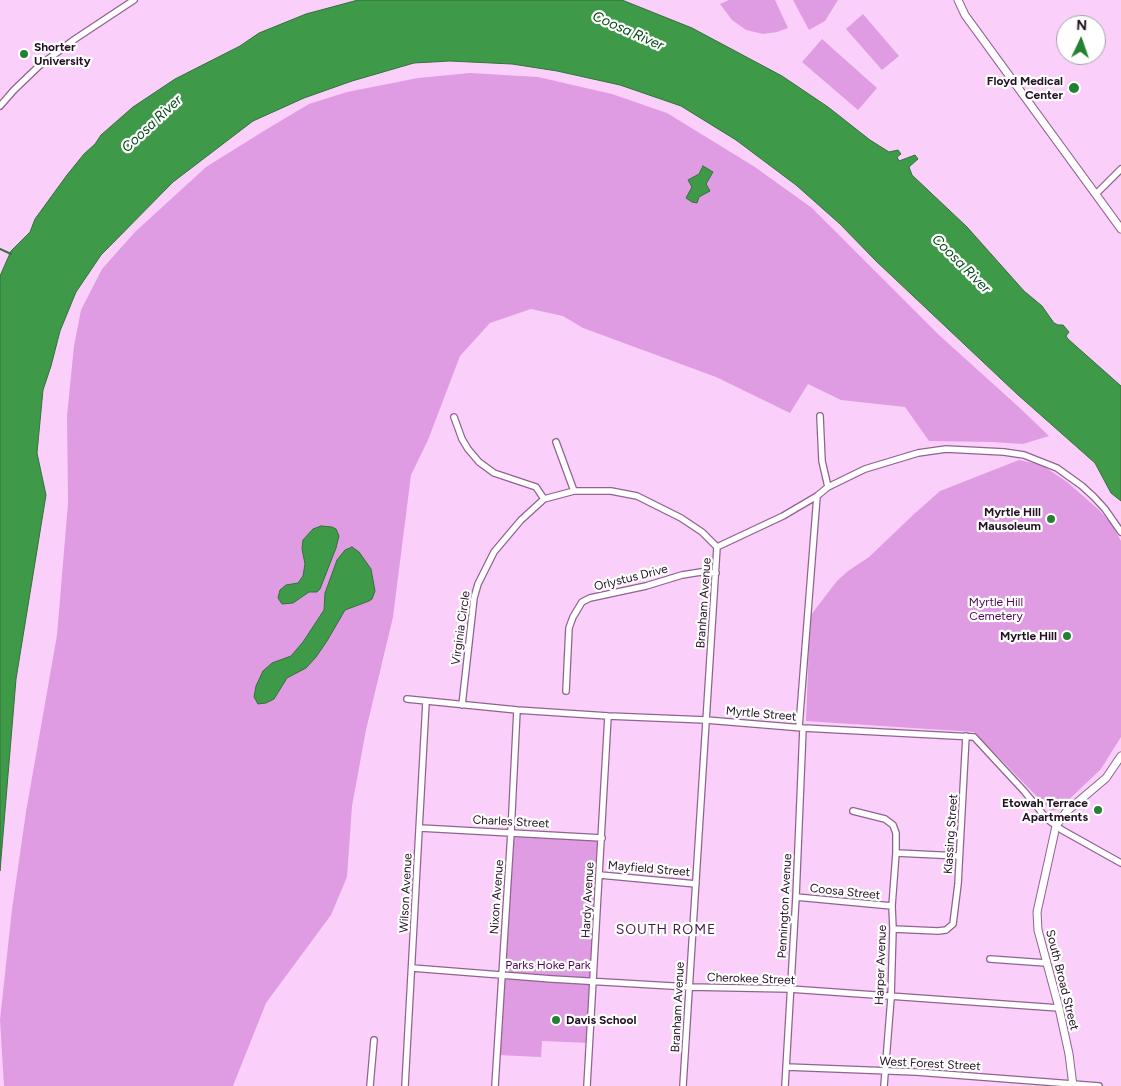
<!DOCTYPE html>
<style>
body{margin:0}
#map{position:relative;width:1121px;height:1086px;overflow:hidden;background:#fad0fa;font-family:Figtree,sans-serif}
canvas{display:block}
.north{position:absolute;left:1056px;top:15px;width:50px;height:50px;box-sizing:border-box;background:#fff;border:1px solid #a7a0a7;border-radius:50%;rotate:3deg;font-size:14px;font-weight:700;line-height:20px;text-align:center;color:#231124}
.north::after{content:'';display:block;margin:auto;width:18px;height:22px;background:#238132;clip-path:polygon(50% 0,100% 100%,50% 72%,0 100%)}
</style>
<div id="map">
<canvas width="1121" height="1086"></canvas>
<div class="north">N</div>
</div>
<script>
const ctx = document.querySelector('canvas').getContext('2d');
ctx.lineJoin = 'round';
function fillPath(path, color) { ctx.fillStyle = color; ctx.fill(path, 'evenodd'); }
const shape = rows => new Path2D(rows.map(r => 'M' + r).join(''));
function trace(path, color, width, dash) { ctx.strokeStyle = color; ctx.lineWidth = width; ctx.lineCap = dash ? 'butt' : 'round'; ctx.setLineDash(dash || []); ctx.stroke(path); }
function drawText(font, color, halo, rows, align = 'center') {
  ctx.font = font + ' Figtree,sans-serif'; ctx.lineWidth = 4.5; ctx.setLineDash([]); ctx.textBaseline = 'middle'; ctx.strokeStyle = halo; ctx.fillStyle = color; for (const [text, x, y, turn = 0] of rows) {
    ctx.save(); ctx.translate(x, y); ctx.rotate((+turn || 0) * Math.PI / 180); ctx.textAlign = isNaN(turn) ? turn : align; if (halo) ctx.strokeText(text, 0, 0); ctx.fillText(text, 0, 0); ctx.restore();
  }
}
fillPath(shape([
 [729,0,775,0,788,28,777,32,763,34,746,30,732,20,720,4],
 [793,0,838,0,825,21,809,30],
 [863,14,899,56,882,70,846,29],
 [822,39,877,88,858,110,802,62],
 [470,73,538,77,612,94,667,113,755,167,812,208,939,335,1021,409,1049,436,1023,444,992,442,929,441,905,407,841,400,808,384,790,413,716,377,583,328,563,316,531,309,490,323,460,356,428,440,411,475,393,617,366,730,352,806,347,877,331,915,266,1003,233,1086,4,1086,0,1020,12,909,26,812,57,635,68,503,67,416,74,346,81,310,102,269,135,232,206,167,267,129,309,104,347,92,418,78],
 [1019,460,1042,465,1067,482,1098,509,1111,523,1121,541,1121,737,1101,769,1059,809,1051,811,974,732,806,721,810,616,837,581,848,571,869,557,913,515,940,491],
 [511,832,602,838,590,1043,542,1041,541,1057,497,1055]
]), '#e09ce2');
const water = shape([
 [358,0,622,0,692,28,782,76,828,107,870,140,889,152,898,150,901,154,897,157,899,161,915,155,918,159,909,167,912,175,967,227,1024,291,1042,306,1054,323,1058,325,1063,325,1069,332,1066,336,1068,339,1121,386,1121,501,1111,493,1095,463,1017,394,876,261,840,224,796,185,736,140,681,106,620,85,557,71,512,64,450,61,414,63,352,81,304,98,253,121,173,182,101,255,76,292,60,331,51,366,43,390,37,453,46,495,16,679,0,871,0,276,11,251,30,232,35,219,67,175,84,154,95,144,101,135,133,107,175,79,240,46,259,33,306,14,358,0],
 [703,166,713,172,706,184,710,191,699,197,697,203,692,202,686,198,692,187,688,180,699,174,703,166],
 [321,526,332,527,336,529,339,536,336,548,320,589,317,592,309,592,293,603,282,604,278,598,280,590,286,585,298,583,303,576,305,564,302,549,303,540,313,529,321,526],
 [352,547,359,552,371,569,375,591,372,599,369,601,345,610,327,641,316,657,306,668,287,678,274,699,266,703,258,704,254,697,256,686,263,671,272,663,291,656,303,642,324,610,325,593,337,560,345,550,352,547]
]);
fillPath(water, '#3e9948');
trace(water, '#36703d', 1);
trace(shape([
 [0,249,11,254]
]), '#36703d', 2);
const minor = shape([
 [0,106,14,90,39,66,75,39,134,0],
 [1096,194,1121,169],
 [820,416,822,461,828,487],
 [454,417,462,439,468,449,479,462,494,473,536,487,544,499],
 [556,442,574,491],
 [717,547,783,516,817,496,828,487,865,469,918,453,946,449,1004,452,1024,455,1057,468,1082,486,1094,497,1105,509,1121,532],
 [566,691,569,628,573,617,582,602,590,598,646,586,682,575,701,572,716,573],
 [407,699,517,710,608,716,706,720,803,728,974,737,1024,791,1047,819,1062,830,1121,863],
 [462,705,474,598,478,584,494,552,521,520,544,499,574,491,611,491,637,496,681,518,702,532,717,547],
 [799,727,817,496],
 [853,811,885,819,893,825,896,833,896,853,892,906,893,929,891,998,884,1086],
 [420,828,602,838],
 [896,853,959,856],
 [600,875,696,884],
 [796,897,892,906],
 [893,929,938,931,946,930,953,924,958,884,966,736],
 [990,959,1046,963],
 [412,968,552,979,689,987,790,989,1059,1008],
 [786,1067,916,1072,1099,1086],
 [370,1086,374,1040],
 [405,1086,426,702],
 [495,1086,511,832,517,710],
 [587,1086,608,716],
 [683,1086,717,547],
 [785,1086,796,897,803,728]
]);
const major = shape([
 [958,0,965,15,1121,229],
 [1073,1086,1069,1054,1059,1008,1038,930,1037,912,1056,826,1066,812,1106,778,1121,756]
]);
trace(minor, '#906291', 8);
trace(major, '#906291', 9);
trace(minor, '#fff', 5.5);
trace(major, '#fff', 7);
for (const [x, y, r, color] of [
 [24,54,5,"#238132"],
 [1074,88,6,"#238132"],
 [1051,519,5,"#238132"],
 [1067,636,5,"#238132"],
 [1098,810,5,"#238132"],
 [556,1020,5,"#238132"]
]) { const dot = new Path2D(); dot.arc(x, y, r, 0, 2 * Math.PI); ctx.fillStyle = color; ctx.fill(dot); trace(dot, '#fff', 2); }
drawText('bold 12px', '#231124', '#fff', [
 ["Shorter",34,47,"left"],
 ["University",34,61,"left"],
 ["Floyd Medical",1063,81],
 ["Center",1063,95],
 ["Myrtle Hill",1041,512],
 ["Mausoleum",1041,526],
 ["Myrtle Hill",1057,636],
 ["Etowah Terrace",1088,803],
 ["Apartments",1088,817],
 ["Davis School",566,1020,"left"]
], 'right');
drawText('12px', '#231124', '#fff', [
 ["Orlystus Drive",631,578,-14],
 ["Branham Avenue",704,603,-86],
 ["Virginia Circle",461,628,-82],
 ["Myrtle Street",761,714,5],
 ["Charles Street",511,822,3],
 ["Klassing Street",951,834,-86],
 ["Mayfield Street",649,869,5],
 ["Coosa Street",845,892,6],
 ["Wilson Avenue",406,893,-87],
 ["Nixon Avenue",497,897,-86],
 ["Hardy Avenue",588,900,-87],
 ["Pennington Avenue",785,906,-87],
 ["Harper Avenue",881,965,-88],
 ["Cherokee Street",751,979,2],
 ["South Broad Street",1062,980,76],
 ["Branham Avenue",678,1007,-87],
 ["West Forest Street",930,1064,3]
]);
drawText('12px', '#520557', '#fff', [
 ["Myrtle Hill",996,602],
 ["Cemetery",996,616],
 ["Parks Hoke Park",548,965]
]);
drawText('italic 14px', '#014711', '#fff', [
 ["Coosa River",628,31,24],
 ["Coosa River",152,124,-43],
 ["Coosa River",961,264,45]
]);
ctx.letterSpacing = '1px';
drawText('14px', '#451c47', '#fff', [
 ["SOUTH ROME",666,930]
]);
ctx.letterSpacing = '0px';
</script>
